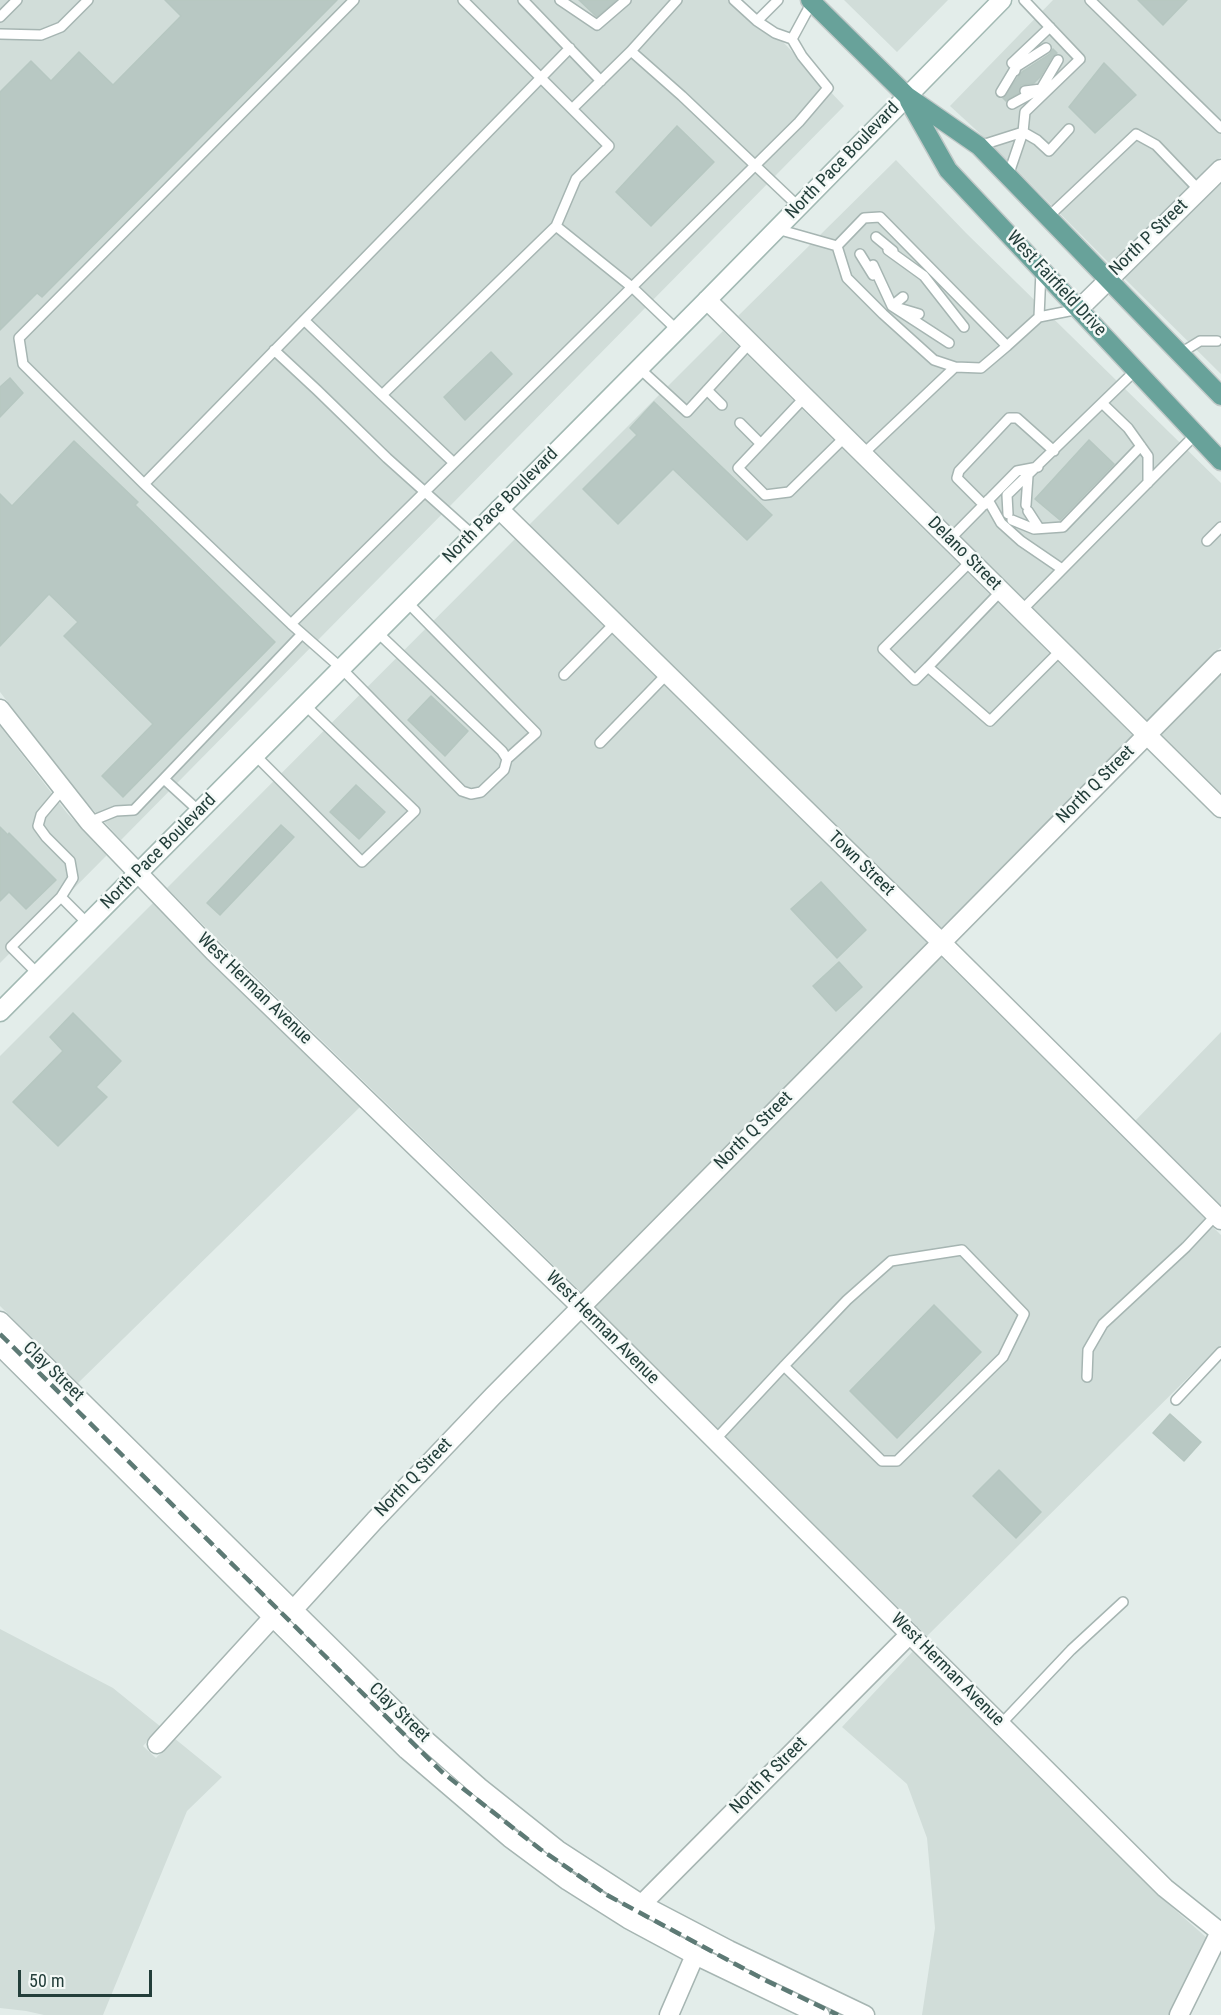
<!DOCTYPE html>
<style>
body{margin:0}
#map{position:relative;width:1221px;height:2015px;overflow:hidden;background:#e3edea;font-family:"Roboto Condensed",sans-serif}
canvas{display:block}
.scale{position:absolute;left:18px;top:1970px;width:134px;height:27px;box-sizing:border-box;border:3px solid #233e3a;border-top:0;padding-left:8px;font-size:18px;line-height:21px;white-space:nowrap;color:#233e3a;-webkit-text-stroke:4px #f4f9f7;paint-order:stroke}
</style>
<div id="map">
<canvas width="1221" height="2015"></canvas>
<div class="scale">50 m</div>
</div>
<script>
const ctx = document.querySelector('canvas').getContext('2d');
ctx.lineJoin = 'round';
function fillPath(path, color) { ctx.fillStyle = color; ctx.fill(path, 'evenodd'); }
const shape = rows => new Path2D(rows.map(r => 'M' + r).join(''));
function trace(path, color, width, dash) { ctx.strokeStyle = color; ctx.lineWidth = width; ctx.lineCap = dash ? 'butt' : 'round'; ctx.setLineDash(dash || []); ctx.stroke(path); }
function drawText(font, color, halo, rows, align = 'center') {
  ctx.font = font + ' "Roboto Condensed",sans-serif'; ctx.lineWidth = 5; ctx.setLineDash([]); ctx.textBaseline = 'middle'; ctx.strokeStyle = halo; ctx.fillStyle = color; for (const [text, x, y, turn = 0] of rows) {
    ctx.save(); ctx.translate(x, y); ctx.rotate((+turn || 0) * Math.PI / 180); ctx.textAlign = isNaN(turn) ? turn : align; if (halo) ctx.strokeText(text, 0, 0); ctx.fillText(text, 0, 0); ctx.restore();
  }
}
fillPath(shape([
 [0,0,743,0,844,106,121,840,83,799,0,692],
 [844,0,948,0,897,52],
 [1053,0,1221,0,1221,157,1110,264,986,139,950,106],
 [896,160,966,233,1221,483,1221,647,1147,721,738,316],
 [1221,181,1221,374,1123,277],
 [723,331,1133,736,941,928,529,525],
 [515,539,927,943,582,1293,222,944,167,888],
 [1221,672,1221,794,1160,734],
 [0,726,67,813,107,855,0,963],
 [153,903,207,959,360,1107,78,1383,0,1306,0,1056],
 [940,956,1221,1235,1221,1345,927,1636,594,1306],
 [1221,1032,1221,1206,1135,1121],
 [0,1629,113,1688,161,1727,143,1746,156,1758,174,1738,222,1777,187,1811,103,2015,44,2015,26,2011,0,2008],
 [913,1651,1158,1895,1207,1938,1169,2015,922,2015,935,1928,927,1838,907,1784,842,1727]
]), '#d1ddd9');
const building = shape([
 [165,0,337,0,42,297,37,293,0,330,0,92,31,61,51,81,79,52,113,85,181,16,165,0],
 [579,0,616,0,597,17,579,0],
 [1138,0,1187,0,1163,25,1138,0],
 [1053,49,1057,53,1052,57,1040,77,1034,83,1021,85,1019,93,1006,101,1003,98,1022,72,1050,54,1053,49],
 [1104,63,1136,95,1095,133,1069,107,1104,63],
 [677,126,714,162,651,226,616,192,677,126],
 [491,352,512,374,465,420,444,397,491,352],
 [10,378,23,393,0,417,0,387,10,378],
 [654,402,772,515,747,540,673,469,618,524,583,489,637,435,630,428,654,402],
 [1089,440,1114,464,1060,520,1035,499,1089,440],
 [74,441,138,502,135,505,275,642,123,797,102,776,153,724,64,636,78,622,49,594,0,646,0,494,12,506,74,441],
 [431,696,468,731,445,756,408,720,431,696],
 [356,785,385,812,359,839,330,812,356,785],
 [281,825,294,837,220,915,207,903,281,825],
 [0,827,8,835,9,833,56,880,26,909,9,892,0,901,0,827],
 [821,882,866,930,837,958,791,909,821,882],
 [839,962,862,987,836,1011,813,986,839,962],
 [73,1013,121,1061,96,1087,107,1097,58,1146,13,1102,63,1051,50,1037,73,1013],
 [934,1305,981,1352,897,1438,850,1391,934,1305],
 [1170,1414,1201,1442,1184,1461,1153,1433,1170,1414],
 [999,1470,1041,1512,1016,1538,973,1496,999,1470]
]);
fillPath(building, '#b8c8c3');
trace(building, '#b6c7c1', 1.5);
const lane = shape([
 [354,0,19,338,23,364,144,484,291,624,454,463,382,395,556,226,576,179,609,146,572,109,631,51,682,96,799,207],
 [463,0,572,109],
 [523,0,601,81],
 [560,0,597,25,626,0],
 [734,0,757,21,775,33,792,39],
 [1090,0,1221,128],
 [0,17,17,0],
 [757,21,778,0],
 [0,34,41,35,61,27,88,0],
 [631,51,677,0],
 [1015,71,1016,67,1046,48],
 [1025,91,1041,89,1058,60],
 [1001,92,1016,67,1012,63,1050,27],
 [1012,104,1034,92],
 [979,146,1023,132,1037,140,1049,151,1069,129],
 [1008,176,1023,132,1025,112,1080,59,1024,0],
 [1047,218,1136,134,1156,145,1199,190],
 [556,226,633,288,677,330],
 [777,229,837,246],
 [876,237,893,251],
 [837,246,864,218,880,217,1007,346,981,368,955,367,863,454],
 [837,246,847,278,883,314,934,360,955,367],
 [888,250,924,276,964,327],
 [860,254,873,275],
 [873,265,892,306,949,343],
 [903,297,892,306,919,314],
 [1039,317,1041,271],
 [304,320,382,395],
 [1007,346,1039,317,1079,309],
 [274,350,317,390,387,458,473,535],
 [1179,354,1200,341,1217,341],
 [639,368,687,412,750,343],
 [707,390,722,405],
 [805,397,738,468,765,495,789,492,846,436],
 [1102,403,1128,428,1148,456,1148,483],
 [740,423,760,443],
 [454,463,799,122,828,88,802,56,792,39,812,2],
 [144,484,570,48],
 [988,500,1001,523,1021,541,1062,569],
 [984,505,957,478,959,471,1009,418,1017,418,1054,451],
 [1026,505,1028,476],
 [1028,511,1039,528],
 [1008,514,1007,495,1136,370],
 [1012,520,1034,529,1063,527,1141,446],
 [949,540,1017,471,1038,467],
 [1207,541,1221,527],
 [971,561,883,649,915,680,928,667,990,721,1061,650],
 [407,602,536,733,507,759],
 [1021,611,1196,434],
 [291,624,341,668,462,791,471,794,481,792,504,770,507,759,502,751,377,632],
 [928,667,1001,591],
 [564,675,615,623],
 [600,743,667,674],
 [255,755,362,862,415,811,305,705],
 [164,779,199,811],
 [89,822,116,811,134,810,302,634],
 [61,897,73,878,70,861,46,837,38,826,41,815,62,790],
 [38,974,11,947,61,897,88,924],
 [1087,1377,1088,1350,1103,1324,1186,1247,1216,1215],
 [1176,1400,1221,1352],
 [715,1440,784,1366,847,1300,891,1261,962,1250,1024,1314,1003,1357,897,1461,882,1461,784,1366],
 [1001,1724,1071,1650,1123,1602]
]);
const street = shape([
 [707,300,1221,808],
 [1079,309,1221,169],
 [499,509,941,942,1221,1220],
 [0,709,89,822,214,952,581,1307,1165,1888,1220,1932],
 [0,1321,421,1736,479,1787,558,1850,641,1904,729,1950,865,2015],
 [0,1346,407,1750,510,1838,568,1881,628,1919,695,1955,820,2015],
 [294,1609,375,1520,493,1396,1221,660],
 [157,1744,273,1617],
 [635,1911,910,1634],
 [669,2015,695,1955],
 [1179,2015,1221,1930]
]);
const secondary = shape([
 [0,1012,707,300,1002,0]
]);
const primary = shape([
 [810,0,907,96,979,146,1221,396],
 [909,101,948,170,1221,461]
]);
trace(lane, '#a6b5b2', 12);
trace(street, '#a6b5b2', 21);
trace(secondary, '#a2b9b3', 21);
trace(primary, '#c1c9c8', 21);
trace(lane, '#fff', 9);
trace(street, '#fff', 18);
trace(secondary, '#fff', 18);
trace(primary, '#68a29a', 18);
trace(shape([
 [0,1334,442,1772,540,1849,607,1895,765,1980,838,2015]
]), '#5d7a75', 4.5, [12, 6]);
drawText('18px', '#233e3a', '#f4f9f7', [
 ["North Pace Boulevard",843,161,-46],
 ["North P Street",1149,238,-44],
 ["West Fairfield Drive",1056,284,47],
 ["North Pace Boulevard",501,506,-45],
 ["Delano Street",964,554,45],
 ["North Q Street",1096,785,-45],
 ["North Pace Boulevard",159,852,-45],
 ["Town Street",861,864,44],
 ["West Herman Avenue",254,989,44],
 ["North Q Street",754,1131,-45],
 ["West Herman Avenue",602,1328,45],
 ["Clay Street",53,1372,44],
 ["North Q Street",414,1478,-46],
 ["West Herman Avenue",947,1670,45],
 ["Clay Street",399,1713,44],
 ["North R Street",769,1776,-45]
]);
</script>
